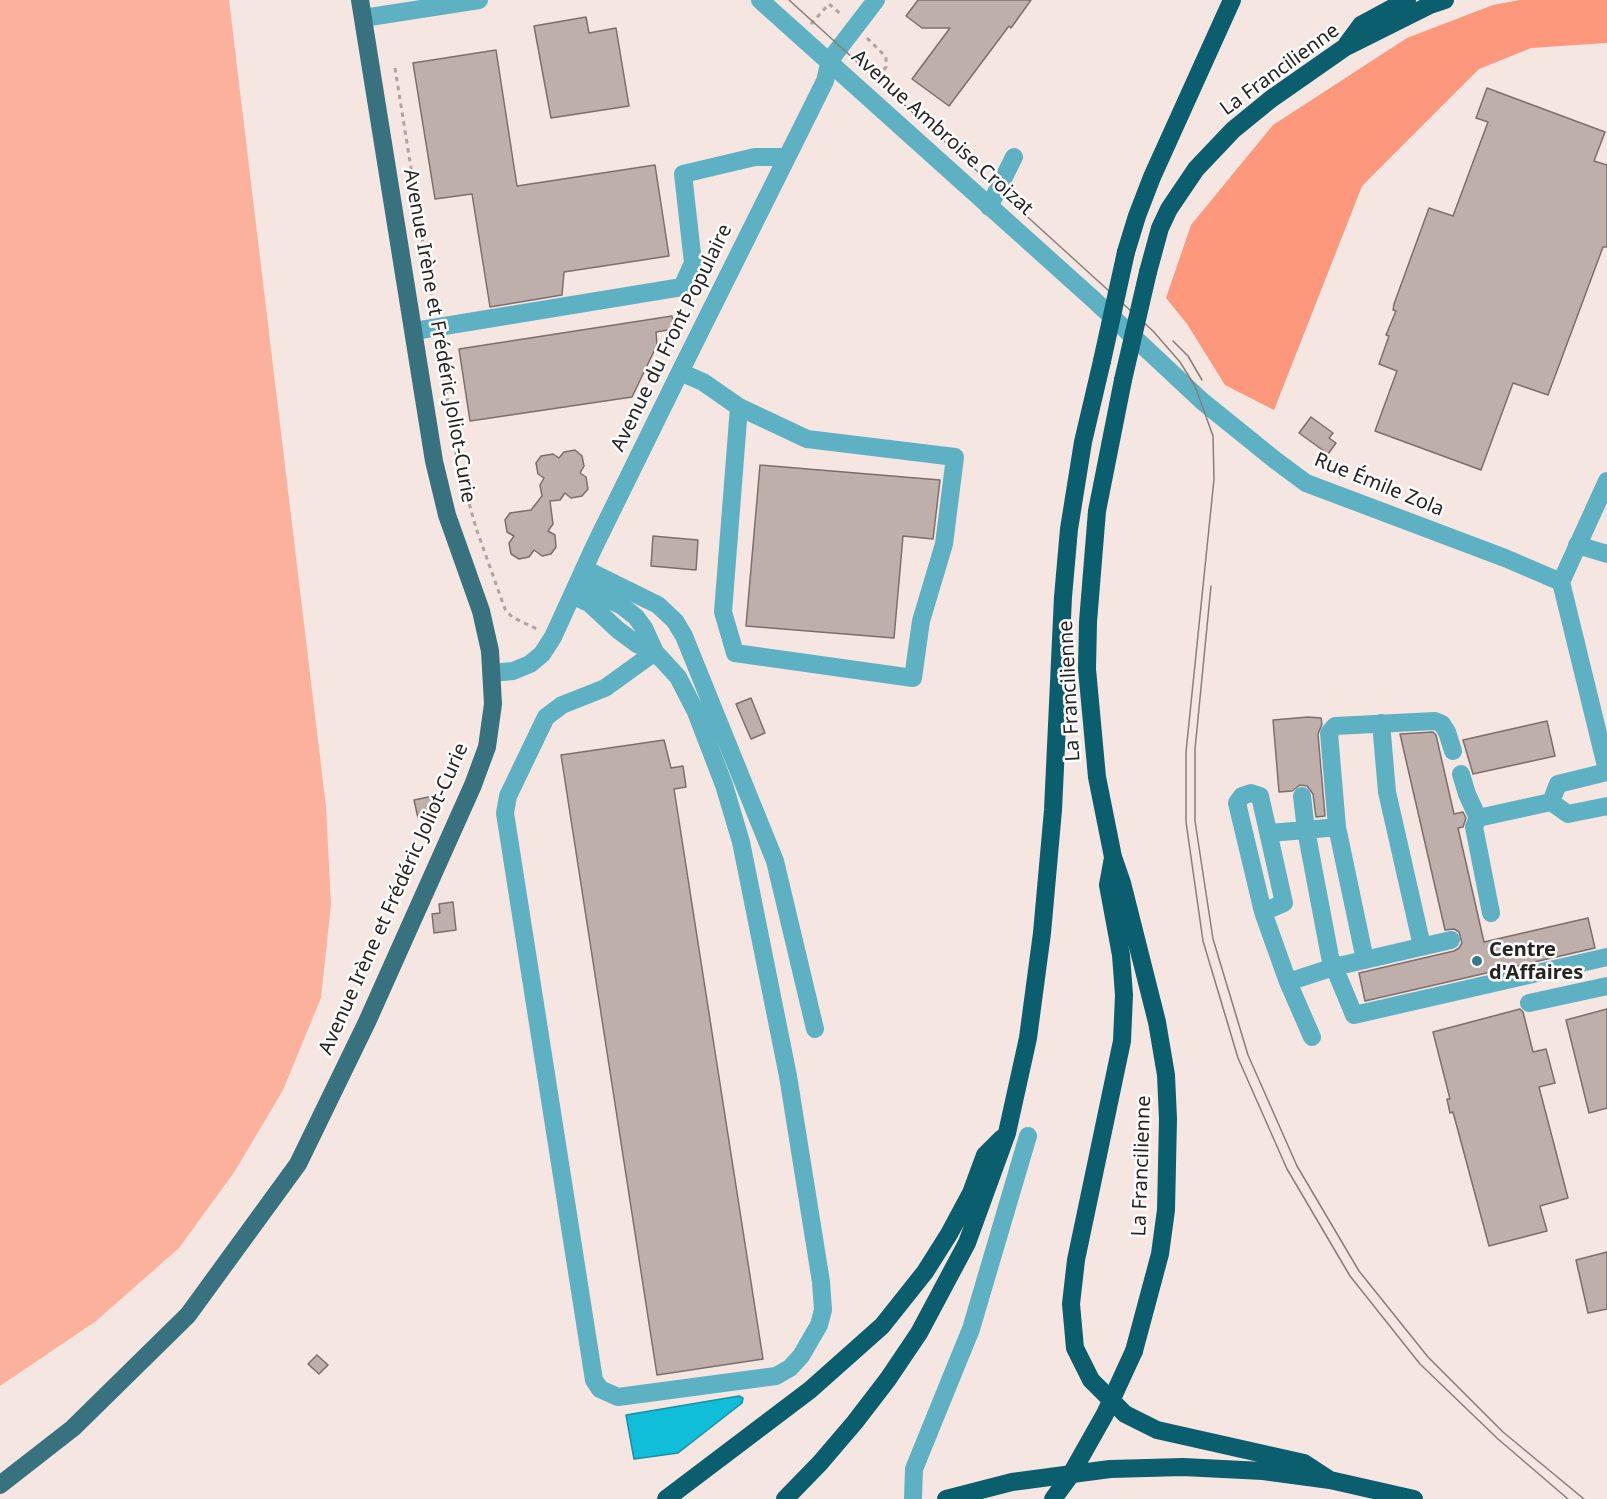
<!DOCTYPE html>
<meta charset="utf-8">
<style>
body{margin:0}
canvas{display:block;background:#f5e6e1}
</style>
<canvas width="1607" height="1499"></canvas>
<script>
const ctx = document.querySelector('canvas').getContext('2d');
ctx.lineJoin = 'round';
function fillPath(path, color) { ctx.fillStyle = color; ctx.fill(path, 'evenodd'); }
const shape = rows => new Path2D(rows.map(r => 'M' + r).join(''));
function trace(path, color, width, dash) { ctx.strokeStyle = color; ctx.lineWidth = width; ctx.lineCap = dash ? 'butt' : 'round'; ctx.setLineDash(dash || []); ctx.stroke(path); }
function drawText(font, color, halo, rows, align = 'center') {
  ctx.font = font + ' "Noto Sans",sans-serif'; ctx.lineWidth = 5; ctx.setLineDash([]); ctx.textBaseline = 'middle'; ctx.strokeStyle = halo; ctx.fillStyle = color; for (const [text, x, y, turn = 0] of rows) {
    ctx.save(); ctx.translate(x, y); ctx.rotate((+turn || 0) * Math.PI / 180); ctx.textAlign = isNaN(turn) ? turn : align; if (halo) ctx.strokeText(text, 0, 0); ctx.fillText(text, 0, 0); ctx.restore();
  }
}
fillPath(shape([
 [0,0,229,0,326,807,331,904,321,998,283,1090,235,1171,179,1248,96,1321,0,1386]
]), '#fcb19c');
fillPath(shape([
 [1520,0,1607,0,1607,43,1531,48,1479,69,1362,186,1274,410,1225,385,1187,324,1166,298,1191,225,1273,125,1407,38,1493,5]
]), '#fd987c');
const water = shape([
 [739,1396,743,1398,742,1403,678,1453,634,1459,626,1415,739,1396]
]);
fillPath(water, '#10beda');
trace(water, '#1790a2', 1.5);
const building = shape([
 [918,0,1031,0,1011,28,1009,26,949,106,912,79,950,28,922,28,906,16,918,0],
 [586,17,589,33,616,28,629,106,551,118,534,26,586,17],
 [496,50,517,186,655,165,669,256,564,272,562,295,490,307,472,194,435,199,413,63,496,50],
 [1487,88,1605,132,1594,161,1607,165,1607,247,1603,247,1548,395,1513,383,1481,470,1375,431,1397,371,1379,364,1389,336,1386,335,1396,311,1393,310,1394,304,1429,208,1453,216,1488,122,1476,118,1487,88],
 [672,316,674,329,656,332,657,345,632,397,470,421,459,349,672,316],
 [1311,417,1333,433,1329,438,1336,443,1328,454,1299,433,1311,417],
 [575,450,582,456,584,466,580,473,586,477,588,489,582,496,571,498,565,493,560,500,550,501,553,524,548,531,555,535,556,547,551,554,542,556,534,550,529,557,519,559,511,554,509,543,514,536,507,532,505,520,510,513,531,510,542,496,540,485,544,478,538,474,536,463,541,456,553,454,559,458,564,452,575,450],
 [760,465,940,480,933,539,903,536,894,638,746,626,760,465],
 [653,536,698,540,696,570,651,566,653,536],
 [751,698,765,733,751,739,736,704,751,698],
 [1308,717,1321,718,1322,724,1318,734,1325,816,1316,817,1313,794,1307,786,1300,785,1292,791,1279,792,1273,720,1308,717],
 [1547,721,1555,756,1473,774,1463,740,1547,721],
 [1433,732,1436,735,1454,814,1463,812,1466,818,1463,827,1458,828,1484,942,1588,918,1595,948,1365,1001,1359,973,1454,951,1459,948,1462,943,1459,932,1454,929,1445,930,1400,734,1433,732],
 [664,740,671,768,683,766,686,787,674,789,763,1359,657,1375,561,755,664,740],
 [433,796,437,815,418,818,414,800,433,796],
 [453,902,456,930,434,933,432,914,440,913,439,904,453,902],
 [1520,1009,1523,1012,1533,1052,1546,1049,1555,1083,1539,1087,1568,1198,1540,1206,1547,1231,1489,1246,1453,1112,1450,1113,1447,1099,1450,1099,1433,1032,1520,1009],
 [1607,1009,1607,1108,1589,1113,1566,1020,1607,1009],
 [1607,1252,1607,1309,1588,1313,1576,1260,1607,1252],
 [317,1355,328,1365,319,1374,308,1364,317,1355]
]);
fillPath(building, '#beafab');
trace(building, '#7c6f6b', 1.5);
trace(shape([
 [811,24,829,4,842,15],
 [867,38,886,57,886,67,873,81],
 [395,68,434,312],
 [439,345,457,460,476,528,505,609,512,617,539,630]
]), '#b0a4a0', 3, [4.5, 4.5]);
trace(shape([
 [760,0,1094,300,1202,401,1275,460,1306,483,1505,558,1561,582],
 [363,18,479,0],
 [989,207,1014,157],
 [414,331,682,287,693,263,683,174,755,157,787,157],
 [680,372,703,382,739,407,807,439,955,457,944,544,921,621,913,678,735,653,723,612,739,407],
 [1607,481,1561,582,1607,770],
 [1577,545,1607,554],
 [585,569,658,605,675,621,684,636,775,861,815,1029],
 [578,584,622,606,636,617,644,628,655,652,678,677,696,712,724,785,741,842,788,1076,821,1282,823,1310,819,1325,801,1356,790,1368,776,1376,618,1397,600,1389,594,1380,505,813,508,796,546,717,562,705,605,688,655,652],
 [572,595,589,603,618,630,637,644,655,652],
 [492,673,513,671,530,664,542,654,553,637,594,547,680,372,825,81,830,60,876,0],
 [1381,723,1387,792,1422,946],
 [1461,774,1467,794,1478,818,1474,827,1491,913],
 [1302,796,1306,830,1337,827],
 [1551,802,1568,814,1607,806],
 [1478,818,1551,802,1558,784,1607,772],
 [1269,833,1306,830,1330,957,1354,1015,1607,957],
 [1263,912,1284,903,1260,796,1251,793,1242,796,1237,803,1263,912,1288,982,1312,1037],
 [1365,960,1337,827,1329,733,1335,726,1435,721,1442,724,1447,732,1453,751],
 [1288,982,1334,967,1451,940],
 [1529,1003,1607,986],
 [913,1499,914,1469,971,1329,1028,1136]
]), '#5eb1c3', 18);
trace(shape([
 [0,1485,73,1428,188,1315,298,1164,367,1022,473,785,487,747,493,704,490,651,481,611,447,515,434,461,360,0]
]), '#38727f', 18);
trace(shape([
 [1347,44,1361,25,1407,0],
 [1126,252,1137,216,1152,177,1232,0],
 [1148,272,1160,228,1169,209,1196,169,1233,130,1271,99,1344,48,1430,5,1445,0],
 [1123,380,1097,511,1088,622,1087,669,1097,777,1113,857,1122,883,1157,1022,1166,1075,1168,1119,1166,1210,1160,1254,1134,1351],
 [1113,858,1108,885,1121,955,1124,995,1122,1041,1076,1260,1071,1304,1075,1348,1091,1380,1125,1414,1157,1430,1304,1463,1330,1480],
 [666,1499,810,1390,882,1326,925,1272,949,1234,971,1193,985,1155,1002,1138],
 [785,1499,820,1463,855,1422,888,1379,919,1333,967,1243,1007,1133,1028,1038,1042,933,1053,810,1063,597,1069,529,1083,442,1102,361],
 [946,1499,1012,1482,1110,1469,1183,1467,1263,1471,1330,1480,1414,1499]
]), '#0a5e6d', 18);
trace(shape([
 [789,0,1153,331,1180,362,1195,386,1213,436,1214,479,1186,752,1186,822,1203,941,1238,1058,1287,1169,1350,1276,1420,1364,1498,1439,1568,1499],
 [1173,341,1188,356,1202,380],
 [1211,586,1195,749,1195,821,1213,939,1248,1055,1297,1166,1359,1271,1428,1357,1503,1432,1584,1499]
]), '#877e7a', 1.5);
trace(shape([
 [1102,361,1126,252],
 [1123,380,1148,272],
 [1053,1499,1070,1476,1105,1414,1134,1351]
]), '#0a5e6d', 18);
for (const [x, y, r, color] of [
 [1477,961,6,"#367b89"]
]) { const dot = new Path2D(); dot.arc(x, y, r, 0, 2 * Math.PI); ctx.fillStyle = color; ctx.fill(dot); trace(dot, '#fff', 2); }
drawText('20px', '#282321', '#fff', [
 ["La Francilienne",1280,70,-36],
 ["Avenue Ambroise Croizat",942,133,42],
 ["Avenue Irène et Frédéric Joliot-Curie",439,336,80],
 ["Avenue du Front Populaire",672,338,-64],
 ["Rue Émile Zola",1379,485,22],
 ["La Francilienne",1070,691,-93],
 ["Avenue Irène et Frédéric Joliot-Curie",394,899,-66],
 ["La Francilienne",1142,1166,-88]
]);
drawText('bold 20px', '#282321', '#fff', [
 ["Centre",1489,950],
 ["d'Affaires",1489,973]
], 'left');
</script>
